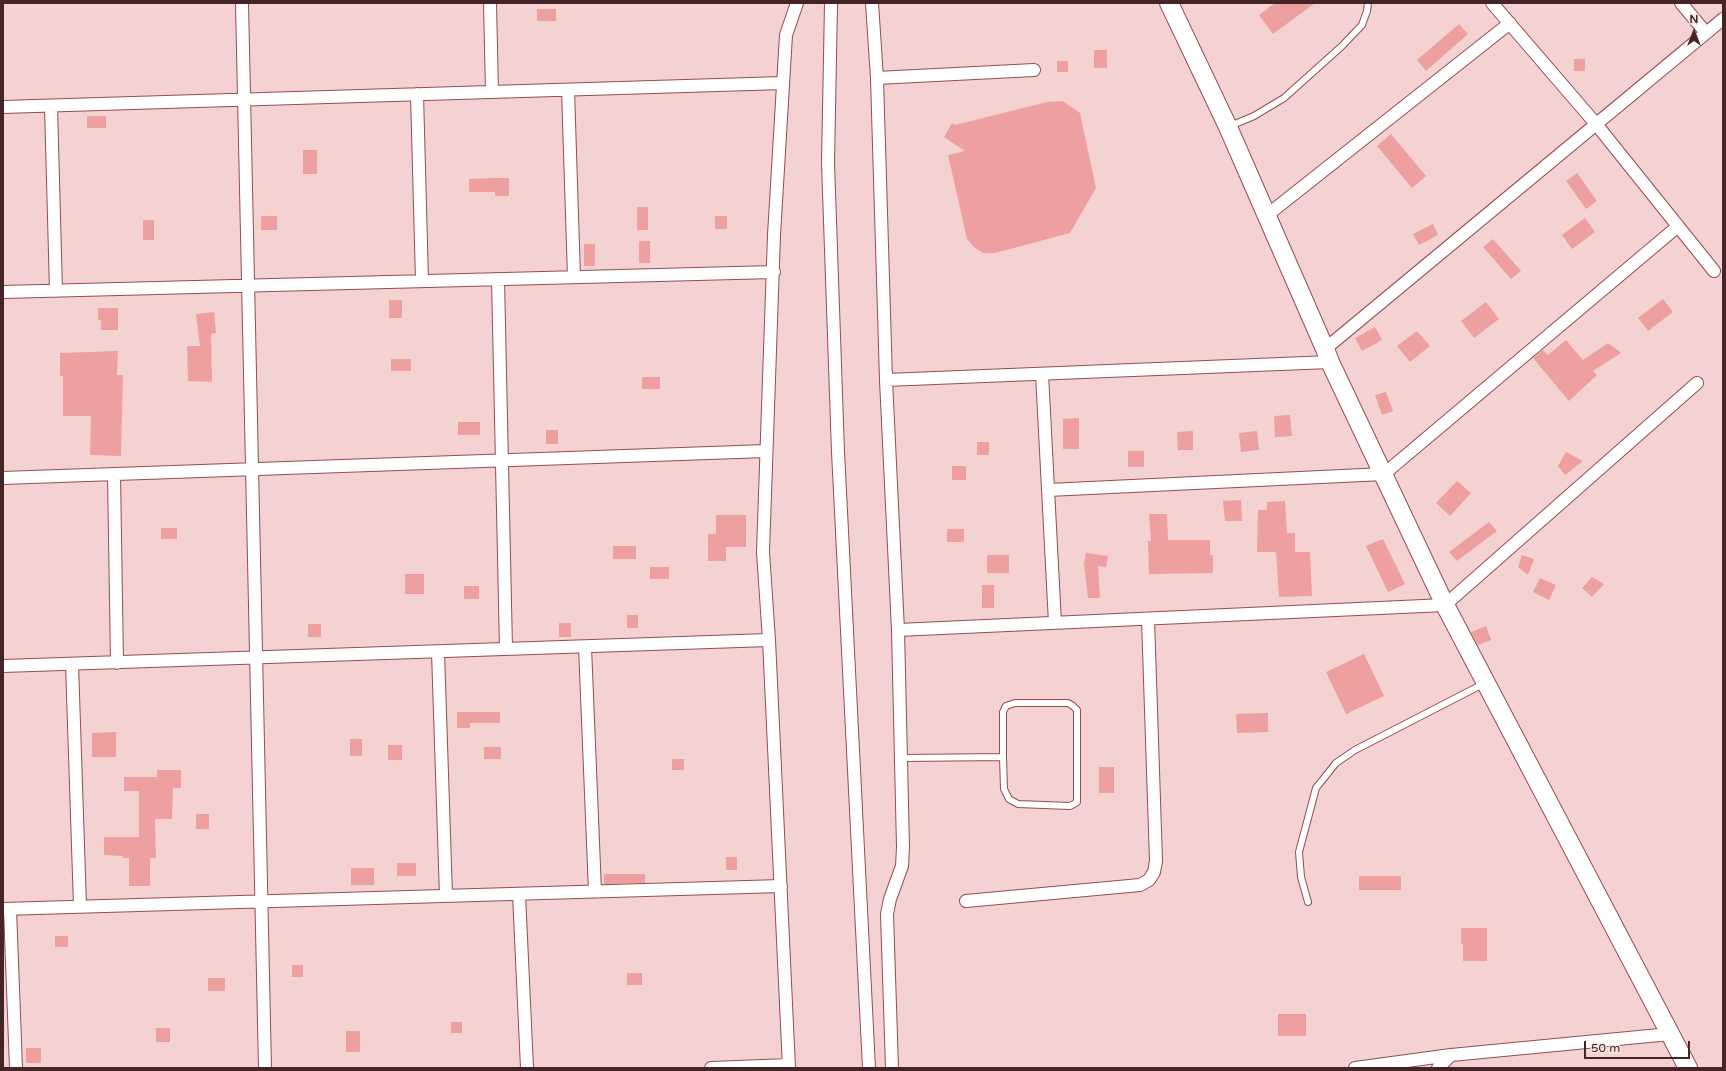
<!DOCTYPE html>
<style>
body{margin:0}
#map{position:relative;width:1726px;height:1071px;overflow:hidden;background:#f4d2d2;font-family:"Varela Round",sans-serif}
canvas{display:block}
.frame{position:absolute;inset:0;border:4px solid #442425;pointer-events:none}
.north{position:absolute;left:1674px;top:12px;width:40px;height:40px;-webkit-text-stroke:3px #f6e4e4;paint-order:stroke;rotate:0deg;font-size:11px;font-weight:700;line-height:16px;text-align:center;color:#442425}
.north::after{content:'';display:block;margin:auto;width:14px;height:18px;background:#442425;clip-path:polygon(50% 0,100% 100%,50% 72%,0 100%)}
.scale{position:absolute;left:1584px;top:1041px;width:106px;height:18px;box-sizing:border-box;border:2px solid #442425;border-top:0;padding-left:5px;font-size:12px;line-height:14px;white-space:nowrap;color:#442425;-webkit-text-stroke:3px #f6e4e4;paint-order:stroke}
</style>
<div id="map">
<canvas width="1726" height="1071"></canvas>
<div class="frame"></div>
<div class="north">N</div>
<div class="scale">50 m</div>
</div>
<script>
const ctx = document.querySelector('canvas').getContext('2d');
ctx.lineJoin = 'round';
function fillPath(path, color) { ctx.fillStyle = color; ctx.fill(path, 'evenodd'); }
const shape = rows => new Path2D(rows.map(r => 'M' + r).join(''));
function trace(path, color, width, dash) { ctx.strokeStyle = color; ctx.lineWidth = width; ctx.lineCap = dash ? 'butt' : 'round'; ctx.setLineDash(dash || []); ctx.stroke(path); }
fillPath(shape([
 [1275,3,1315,3,1273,34,1259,15],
 [537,9,556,9,556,21,537,21],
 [1459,24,1468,34,1426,71,1417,60],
 [1094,50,1107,50,1107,68,1094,68],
 [1574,59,1585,59,1585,71,1574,71],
 [1057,61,1068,61,1068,72,1057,72],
 [1063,101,1080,113,1096,188,1070,233,995,253,983,253,974,247,967,239,948,155,965,151,944,137,952,123,955,125,1047,102],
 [87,116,106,116,106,128,87,128],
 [1391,134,1426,176,1412,188,1377,146],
 [303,150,317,150,317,174,303,174],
 [1577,173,1597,201,1586,209,1566,181],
 [495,178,509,178,509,196,495,196,495,192,469,192,469,179],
 [637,207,648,207,648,230,637,230],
 [261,216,277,216,277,230,261,230],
 [715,216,727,216,727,229,715,229],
 [1585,218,1595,232,1572,249,1562,235],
 [143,220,154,220,154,240,143,240],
 [1433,224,1438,235,1419,245,1413,234],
 [1493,239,1521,271,1511,279,1483,247],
 [639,241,650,241,650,263,639,263],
 [584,244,595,244,595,266,584,266],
 [1663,299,1673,312,1648,331,1638,318],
 [389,300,402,300,402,318,389,318],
 [1486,302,1499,319,1474,338,1461,321],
 [98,308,118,308,118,330,101,330,101,321,98,319],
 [214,312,216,333,211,334,212,382,188,381,187,346,200,346,196,314],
 [1375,327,1382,340,1362,351,1355,338],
 [1417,331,1430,346,1410,362,1397,346],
 [1566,340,1583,360,1608,343,1621,353,1593,371,1597,375,1569,401,1533,358,1543,350,1548,355],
 [118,351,117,375,123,375,121,456,90,455,91,416,63,416,63,376,60,376,60,353],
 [391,359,411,359,411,371,391,371],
 [642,377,660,377,660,389,642,389],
 [1386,392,1393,411,1382,415,1375,395],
 [1290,415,1292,436,1275,437,1274,416],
 [1079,418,1079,449,1063,449,1063,419],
 [458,422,480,422,480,435,458,435],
 [546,430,558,430,558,444,546,444],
 [1193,431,1193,450,1178,450,1177,432],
 [1257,431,1259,450,1241,452,1239,433],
 [977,442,989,442,989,455,977,455],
 [1128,451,1144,451,1144,467,1128,467],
 [1566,452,1583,461,1565,475,1558,466],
 [952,466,966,466,966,480,952,480],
 [1457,481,1471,493,1450,516,1436,503],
 [1241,500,1242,521,1225,521,1223,501],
 [1285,501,1287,533,1295,533,1295,552,1310,552,1312,596,1279,597,1276,552,1257,552,1258,510,1267,510,1267,502],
 [1149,514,1167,514,1168,540,1210,540,1210,555,1213,555,1213,573,1149,574,1148,541,1151,541],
 [716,515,746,515,746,547,726,547,726,561,708,561,708,534,716,534],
 [1489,522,1497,531,1457,561,1449,552],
 [161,528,177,528,177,539,161,539],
 [947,529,964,529,964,542,947,542],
 [1383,539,1405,584,1388,592,1366,546],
 [613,546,636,546,636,559,613,559],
 [1086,553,1108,556,1106,567,1098,566,1100,598,1088,598,1084,564],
 [987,555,1009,555,1009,573,987,573],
 [1522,555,1534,559,1528,575,1518,567],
 [650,567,669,567,669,579,650,579],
 [405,574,424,574,424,594,405,594],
 [1592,577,1604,584,1592,597,1582,588],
 [1540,578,1556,585,1549,600,1533,592],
 [982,585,994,585,994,608,982,608],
 [464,586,479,586,479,599,464,599],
 [627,615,638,615,638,628,627,628],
 [559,623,571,623,571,637,559,637],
 [308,624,321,624,321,637,308,637],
 [1486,626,1491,640,1478,645,1471,632],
 [1364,654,1384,696,1346,714,1326,672],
 [457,712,500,712,500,723,470,723,470,728,457,728],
 [1268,713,1268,732,1237,733,1236,714],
 [116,732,116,757,92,757,92,733],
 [350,739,362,739,362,756,350,756],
 [388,745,402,745,402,760,388,760],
 [484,747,501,747,501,759,484,759],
 [672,759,684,759,684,770,672,770],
 [1099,767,1114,767,1114,793,1099,793],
 [157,770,181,770,181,788,173,788,172,819,155,819,156,858,150,858,150,886,129,886,129,858,123,858,123,856,104,855,104,837,139,837,139,791,124,791,124,777,157,777],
 [196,814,209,814,209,829,196,829],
 [726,857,737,857,737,870,726,870],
 [397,863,416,863,416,876,397,876],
 [351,868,374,868,374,885,351,885],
 [604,874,645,874,645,883,604,884],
 [1359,876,1401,876,1401,890,1359,890],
 [1461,928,1487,928,1487,961,1463,961,1463,944,1461,944],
 [55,936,68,936,68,947,55,947],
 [292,965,303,965,303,977,292,977],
 [627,973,642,973,642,985,627,985],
 [208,978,225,978,225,991,208,991],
 [1278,1014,1306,1014,1306,1036,1278,1036],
 [451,1022,462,1022,462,1033,451,1033],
 [156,1028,170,1028,170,1042,156,1042],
 [346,1031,360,1031,360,1052,346,1052],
 [26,1048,41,1048,41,1063,26,1063]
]), '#ee9fa0');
const lane = shape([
 [1230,126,1254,116,1284,98,1342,46,1362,25,1367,11,1368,3],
 [901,758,1003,757,1003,712,1006,706,1015,703,1068,703,1073,706,1077,710,1077,802,1074,804,1070,806,1018,804,1009,799,1004,789,1003,757],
 [1308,902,1301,877,1299,852,1316,788,1336,763,1355,750,1485,683]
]);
const street = shape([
 [242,3,265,1068],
 [490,3,492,92],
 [831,3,828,163,838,452,869,1068],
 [872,3,877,78,886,380,898,630,903,847,902,866,890,899,887,914,892,1068],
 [1492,3,1596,124,1714,271],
 [1681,3,1706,33],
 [877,78,1034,70],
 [568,90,574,277],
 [417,94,422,281],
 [51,106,56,291],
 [3,107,783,83],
 [1266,216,1510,23],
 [498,279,506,649],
 [3,292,774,272],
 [1325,349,1723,19],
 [1042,374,1055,623],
 [886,380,1330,362],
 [114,474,117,663],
 [3,478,766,451],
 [1048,490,1384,474,1677,227],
 [898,630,1445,605,1697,383],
 [585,647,595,891],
 [438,652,446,896],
 [72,664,80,906],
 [3,666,769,640],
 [519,894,527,1068],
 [966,901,1140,885,1149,880,1154,872,1156,861,1148,619],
 [3,909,781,886],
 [10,909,16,1068],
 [711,1068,789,1065],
 [789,1068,769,640,763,552,774,235,786,35,797,3],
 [1355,1068,1451,1055,1670,1034],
 [1438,1068,1451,1055]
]);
const secondary = shape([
 [1169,3,1228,127,1325,349,1330,362,1445,605,1688,1068]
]);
trace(lane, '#944d51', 8);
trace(street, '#944d51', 14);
trace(secondary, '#944d51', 20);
trace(lane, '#fff', 6);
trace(street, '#fff', 12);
trace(secondary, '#fff', 18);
</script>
